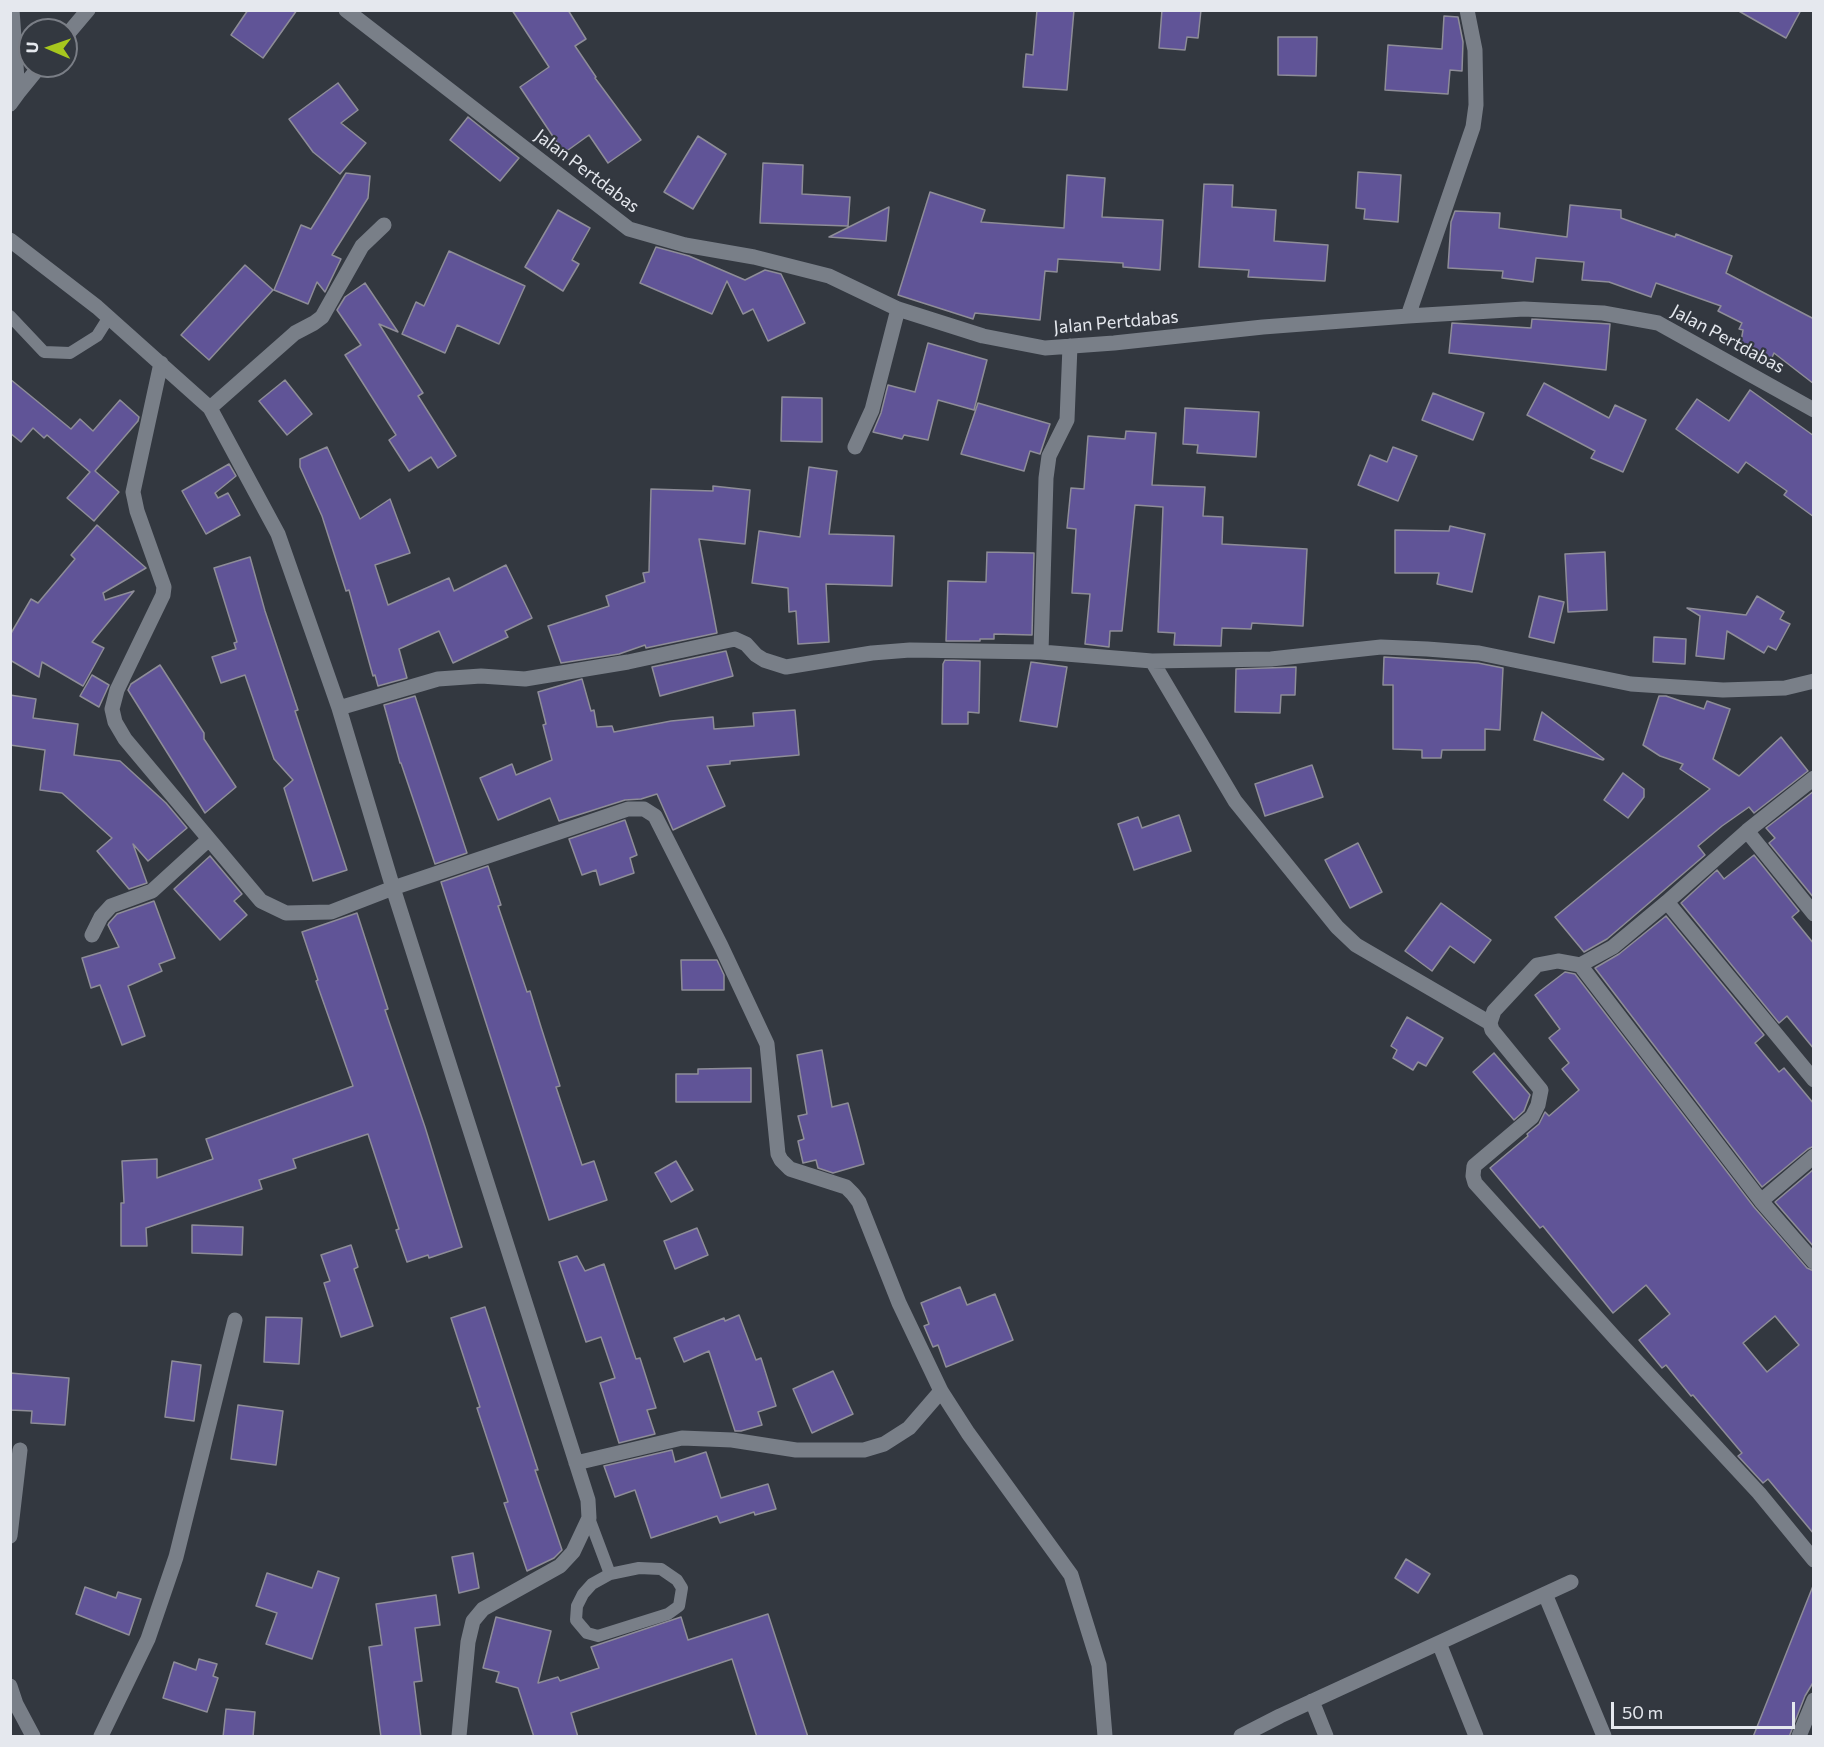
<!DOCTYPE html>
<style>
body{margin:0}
#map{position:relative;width:1824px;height:1747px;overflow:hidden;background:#333840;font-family:Commissioner,sans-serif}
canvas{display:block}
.frame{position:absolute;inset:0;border:12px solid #e5e8ee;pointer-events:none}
.north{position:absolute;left:18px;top:18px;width:60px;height:60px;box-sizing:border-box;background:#333840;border:2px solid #7a7e86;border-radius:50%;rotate:272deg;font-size:16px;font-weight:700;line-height:24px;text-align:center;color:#e5e8ee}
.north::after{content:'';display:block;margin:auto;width:21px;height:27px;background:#a7c71e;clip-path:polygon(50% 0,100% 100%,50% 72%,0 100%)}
.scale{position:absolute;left:1611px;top:1702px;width:184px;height:27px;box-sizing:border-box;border:3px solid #e5e8ee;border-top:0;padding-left:8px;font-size:18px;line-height:21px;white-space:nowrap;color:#e5e8ee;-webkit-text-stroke:4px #333840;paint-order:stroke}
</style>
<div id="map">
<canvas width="1824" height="1747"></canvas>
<div class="frame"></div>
<div class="north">U</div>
<div class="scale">50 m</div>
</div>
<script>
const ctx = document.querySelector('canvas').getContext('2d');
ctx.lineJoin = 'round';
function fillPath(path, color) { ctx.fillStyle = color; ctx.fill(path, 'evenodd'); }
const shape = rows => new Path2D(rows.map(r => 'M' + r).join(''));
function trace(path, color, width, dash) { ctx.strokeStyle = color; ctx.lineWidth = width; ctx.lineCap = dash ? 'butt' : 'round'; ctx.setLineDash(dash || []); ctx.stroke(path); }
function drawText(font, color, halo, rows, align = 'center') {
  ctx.font = font + ' Commissioner,sans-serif'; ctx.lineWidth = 4.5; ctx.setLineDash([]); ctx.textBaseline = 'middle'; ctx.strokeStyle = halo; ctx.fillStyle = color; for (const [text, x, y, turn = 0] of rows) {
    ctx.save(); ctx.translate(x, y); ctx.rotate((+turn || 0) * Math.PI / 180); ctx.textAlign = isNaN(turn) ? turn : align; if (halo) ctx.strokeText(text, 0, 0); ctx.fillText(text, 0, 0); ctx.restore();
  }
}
const building = shape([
 [248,10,297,10,263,58,231,35,248,10],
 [512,10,568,10,586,39,575,46,596,77,595,78,641,140,608,163,589,135,564,153,520,87,549,67,512,10],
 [1037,10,1074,10,1067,90,1023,87,1026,54,1033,55,1037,10],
 [1162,10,1201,10,1198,38,1187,37,1185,50,1159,48,1162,10],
 [1737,10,1801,10,1786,38,1737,10],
 [1444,16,1458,17,1463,42,1462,71,1450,70,1448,94,1385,90,1388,45,1442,49,1444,16],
 [1278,37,1317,37,1316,76,1278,75,1278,37],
 [338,83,358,110,341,123,366,143,340,174,313,152,289,119,338,83],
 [468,117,519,158,500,181,450,140,468,117],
 [698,136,726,154,693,209,664,192,698,136],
 [763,163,803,165,802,194,850,197,848,226,760,223,763,163],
 [1358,172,1401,175,1398,222,1364,219,1365,209,1356,208,1358,172],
 [346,173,370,176,368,198,332,255,341,259,325,292,317,282,308,304,274,290,301,225,311,229,346,173],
 [1067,175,1105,178,1102,217,1163,220,1160,270,1123,267,1123,263,1058,259,1057,272,1045,271,1040,320,975,313,973,319,898,295,930,192,985,210,981,222,1064,228,1067,175],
 [1204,184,1233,185,1232,207,1276,210,1274,241,1328,245,1325,281,1248,277,1249,270,1199,267,1204,184],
 [1570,205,1621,210,1621,218,1675,237,1676,234,1732,256,1726,273,1814,319,1814,384,1774,353,1770,362,1740,347,1743,330,1739,329,1742,323,1718,311,1721,306,1656,283,1651,297,1609,282,1582,280,1584,262,1536,258,1533,282,1502,278,1503,271,1448,268,1451,222,1455,211,1500,213,1499,228,1567,237,1570,205],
 [889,207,886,241,829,237,889,207],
 [558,210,590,228,572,260,579,264,563,291,525,267,558,210],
 [656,247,689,256,745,280,765,270,781,274,805,323,768,341,753,309,743,314,727,281,712,314,640,283,656,247],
 [449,251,525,286,499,344,457,325,445,353,402,334,416,302,424,306,449,251],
 [245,265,273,290,209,360,181,335,245,265],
 [365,283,398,332,379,324,423,393,418,396,456,456,438,468,431,457,409,471,389,440,396,435,345,355,361,345,337,310,345,297,365,283],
 [1532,319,1610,324,1606,370,1449,353,1452,323,1531,328,1532,319],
 [928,343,987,360,974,410,938,400,928,440,904,435,902,439,873,432,881,413,888,385,915,392,928,343],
 [10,379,71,429,80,419,93,431,120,400,139,417,138,421,95,471,119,492,94,521,67,498,90,472,47,435,44,438,33,428,21,442,10,433,10,379],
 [285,380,312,414,287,435,259,401,285,380],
 [1544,383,1609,418,1615,405,1646,420,1623,472,1591,458,1595,451,1527,415,1544,383],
 [1750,390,1814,436,1814,517,1784,495,1787,491,1746,462,1738,473,1676,429,1697,399,1729,421,1750,390],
 [1433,393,1484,413,1473,440,1422,420,1433,393],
 [782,397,822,398,822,442,781,441,782,397],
 [978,403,1050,424,1040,454,1030,451,1024,471,961,454,978,403],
 [1185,408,1259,412,1256,457,1197,453,1198,445,1183,444,1185,408],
 [1126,431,1156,433,1152,485,1205,487,1203,516,1223,517,1222,544,1307,549,1303,626,1252,623,1251,629,1222,628,1221,646,1174,645,1175,633,1158,632,1163,507,1135,505,1122,631,1110,631,1109,647,1085,644,1090,594,1072,593,1076,529,1067,528,1071,488,1084,489,1088,436,1125,439,1126,431],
 [327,447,360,519,390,499,410,553,375,565,388,605,449,578,454,591,506,565,532,618,505,631,508,637,453,663,439,631,399,649,407,678,378,686,375,675,373,676,349,590,346,591,322,516,300,467,300,459,327,447],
 [1393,447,1417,456,1398,501,1358,485,1370,455,1387,462,1393,447],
 [229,464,236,476,215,493,218,498,228,493,240,515,206,534,182,491,229,464],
 [809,467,837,471,829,534,894,536,892,586,826,584,829,642,798,644,796,611,789,612,788,588,752,583,759,531,800,537,809,467],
 [713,486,750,490,745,544,699,539,717,633,646,648,645,645,619,654,561,663,548,626,609,606,606,596,645,582,643,573,649,572,651,489,713,491,713,486],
 [97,525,146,568,103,593,105,600,134,591,92,642,104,648,83,686,42,662,39,677,10,660,10,635,31,599,38,603,75,559,71,555,97,525],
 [1450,526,1485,534,1472,592,1437,584,1439,573,1395,573,1395,530,1449,531,1450,526],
 [987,552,1034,553,1032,635,994,634,994,639,980,639,980,641,946,641,948,581,986,582,987,552],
 [1605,552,1607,610,1568,612,1565,554,1605,552],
 [250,557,265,611,298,710,295,711,347,870,313,881,284,788,293,780,274,759,245,675,221,683,212,657,236,649,234,643,237,642,214,568,250,557],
 [1539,596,1564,602,1554,643,1529,637,1539,596],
 [1757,596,1784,612,1780,619,1790,624,1776,650,1768,646,1764,653,1727,631,1724,659,1696,656,1700,616,1687,608,1746,615,1757,596],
 [1654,637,1686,639,1685,664,1653,662,1654,637],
 [726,651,733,676,660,696,652,667,726,651],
 [1384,657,1478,663,1503,668,1500,730,1485,729,1485,750,1442,750,1441,758,1422,758,1422,750,1393,749,1393,685,1383,685,1384,657],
 [945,660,980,661,979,713,968,712,968,724,942,724,943,664,945,660],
 [1031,662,1067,667,1057,727,1020,721,1031,662],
 [160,665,204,733,204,739,236,787,205,813,128,690,131,684,160,665],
 [1296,667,1295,695,1281,695,1280,713,1235,712,1236,669,1296,667],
 [92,675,109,685,99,707,80,696,92,675],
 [582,679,591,711,594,710,597,727,612,726,614,732,671,721,713,717,714,729,754,726,753,713,795,710,799,755,730,761,730,764,707,766,725,806,673,830,657,794,641,799,625,800,559,821,550,798,498,820,480,778,512,764,516,775,552,760,543,725,546,724,538,692,582,679],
 [10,695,36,699,33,718,78,724,74,755,120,761,166,803,187,828,148,861,133,844,147,883,129,889,97,851,112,838,62,793,40,790,45,750,10,745,10,695],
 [415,696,467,853,435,864,401,763,400,763,384,705,415,696],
 [1659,696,1666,696,1704,709,1707,701,1730,709,1713,759,1739,776,1781,737,1808,771,1754,813,1749,807,1722,826,1698,846,1705,855,1607,939,1584,952,1555,917,1710,789,1680,769,1683,764,1660,756,1643,745,1659,696],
 [1542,712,1604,759,1603,760,1534,740,1542,712],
 [1312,765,1323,797,1265,816,1255,784,1312,765],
 [1623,773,1644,789,1644,797,1628,818,1604,800,1623,773],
 [1814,791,1814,898,1769,843,1775,838,1766,828,1814,791],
 [1179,815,1191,851,1134,870,1118,824,1138,817,1142,828,1179,815],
 [625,820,637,855,630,858,634,873,600,885,596,870,582,875,569,839,625,820],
 [1358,843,1382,892,1350,908,1325,860,1358,843],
 [1754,855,1799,911,1792,917,1814,944,1814,1049,1787,1016,1779,1023,1681,903,1717,870,1724,879,1754,855],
 [210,856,242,894,234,901,247,915,220,940,174,889,210,856],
 [488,866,501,905,498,906,527,992,530,991,541,1027,560,1086,556,1087,582,1165,594,1161,607,1200,549,1220,441,882,488,866],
 [154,901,175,958,159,964,162,971,128,986,145,1036,122,1045,100,985,91,988,82,958,119,947,108,925,109,923,117,914,154,901],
 [1441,903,1491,940,1474,963,1450,946,1432,971,1405,951,1441,903],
 [357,913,388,1009,385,1010,425,1127,462,1247,429,1258,428,1255,407,1262,396,1230,399,1229,368,1134,293,1159,296,1168,259,1180,262,1189,146,1228,147,1246,121,1246,121,1203,124,1203,122,1161,157,1159,157,1178,213,1159,206,1139,353,1086,316,981,318,980,302,932,357,913],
 [1666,916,1764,1035,1755,1043,1779,1072,1784,1068,1814,1104,1814,1146,1808,1149,1762,1187,1595,968,1619,954,1666,916],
 [681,960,717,960,724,975,724,990,682,990,681,960],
 [1565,972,1575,974,1754,1207,1807,1268,1814,1271,1814,1534,1768,1479,1763,1483,1738,1456,1742,1453,1693,1395,1691,1396,1666,1365,1662,1368,1639,1340,1670,1314,1646,1285,1613,1313,1543,1226,1540,1228,1490,1168,1528,1136,1527,1134,1539,1124,1545,1112,1549,1116,1579,1090,1562,1069,1569,1063,1549,1038,1560,1029,1535,995,1565,972],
 [1775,1316,1799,1345,1767,1372,1743,1343,1775,1316],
 [1407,1017,1443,1038,1426,1066,1418,1062,1413,1070,1393,1058,1397,1050,1391,1046,1407,1017],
 [822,1050,832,1107,848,1103,864,1164,833,1173,818,1168,816,1160,803,1163,798,1141,804,1139,798,1116,807,1114,797,1055,822,1050],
 [1494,1053,1530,1095,1524,1111,1514,1120,1473,1072,1494,1053],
 [751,1068,751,1102,676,1102,676,1074,698,1074,698,1069,751,1068],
 [676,1161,693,1190,671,1202,655,1173,676,1161],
 [1814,1169,1814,1247,1775,1202,1814,1169],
 [192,1225,243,1227,242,1255,192,1253,192,1225],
 [697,1228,708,1255,675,1269,664,1241,697,1228],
 [351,1245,358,1267,354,1269,373,1326,341,1337,324,1283,330,1281,321,1255,351,1245],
 [577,1256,585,1271,604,1264,636,1359,640,1358,656,1408,647,1410,655,1434,619,1443,600,1383,615,1378,601,1337,586,1342,559,1262,577,1256],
 [960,1287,967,1305,995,1294,1013,1340,946,1367,938,1345,933,1347,924,1326,929,1324,921,1303,960,1287],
 [485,1307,538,1470,535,1470,562,1550,554,1558,527,1571,504,1503,508,1502,477,1408,480,1407,451,1318,485,1307],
 [739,1315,756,1360,761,1358,776,1406,758,1412,762,1425,741,1431,735,1431,709,1351,684,1362,674,1338,724,1318,725,1321,739,1315],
 [266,1317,302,1318,299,1364,264,1362,266,1317],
 [172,1361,201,1365,194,1421,165,1417,172,1361],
 [833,1371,853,1414,812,1433,793,1389,833,1371],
 [10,1373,69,1378,65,1425,31,1423,32,1411,10,1410,10,1373],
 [238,1405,283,1411,276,1465,231,1459,238,1405],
 [672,1450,675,1462,706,1452,721,1498,768,1484,776,1509,755,1515,754,1512,720,1523,717,1516,651,1538,635,1490,615,1497,604,1466,672,1450],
 [473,1553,479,1588,459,1593,452,1557,473,1553],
 [1406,1559,1430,1574,1418,1593,1395,1578,1406,1559],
 [318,1571,339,1578,312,1659,266,1644,277,1613,256,1606,267,1573,312,1588,318,1571],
 [1813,1586,1814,1681,1805,1696,1789,1737,1753,1737,1813,1586],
 [85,1587,116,1598,118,1592,141,1599,129,1635,76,1614,85,1587],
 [436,1595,440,1625,415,1628,422,1681,414,1682,421,1737,381,1737,369,1647,382,1645,376,1604,436,1595],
 [768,1614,808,1737,757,1737,732,1659,571,1713,578,1737,534,1737,518,1688,496,1682,499,1672,483,1668,496,1617,551,1631,538,1683,558,1677,560,1681,599,1668,591,1647,681,1617,688,1640,768,1614],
 [199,1659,217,1664,213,1676,218,1678,207,1712,163,1698,174,1662,196,1670,199,1659],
 [226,1709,255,1712,253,1737,223,1737,226,1709]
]);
fillPath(building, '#605497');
trace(building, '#8e8d98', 1.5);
trace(shape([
 [10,316,44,352,70,353,97,336,109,317],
 [589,1518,610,1574],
 [639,1568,661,1569,677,1580,682,1588,679,1606,668,1614,598,1636,587,1633,576,1620,577,1606,583,1594,592,1584,610,1574,639,1568]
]), '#797f88', 12);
trace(shape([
 [12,10,18,93],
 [346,10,629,229,685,245,754,257,829,276,898,309,983,336,1045,348,1114,343,1263,327,1408,316,1524,309,1603,313,1658,323,1814,410],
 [66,36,88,10],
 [10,104,18,93,40,66],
 [10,240,97,307,210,408,278,534,339,708,393,888,588,1500,589,1518,573,1552,560,1566,483,1609,473,1621,468,1642,459,1736],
 [1408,316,1473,127,1476,105,1475,50,1467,10],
 [161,363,133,492,137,511,164,587,163,595,117,690,112,709,115,722,125,739,261,901,286,913,331,912,393,888,628,809,644,809,655,816,721,946,767,1044,778,1154,781,1160,790,1169,846,1187,853,1194,859,1202,899,1303,941,1391,968,1433,1071,1575,1099,1665,1105,1736],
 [210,408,295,333,314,323,322,317,362,246,384,225],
 [855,447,872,410,898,309],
 [1041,652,1046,478,1049,456,1067,420,1070,346],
 [1152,661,1235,801,1337,927,1356,945,1490,1023],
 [339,708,438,679,481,676,525,679,628,662,735,639,746,644,756,655,764,660,786,667,872,653,910,650,1041,652,1152,661,1271,659,1381,647,1427,649,1479,653,1631,684,1723,690,1785,688,1814,681],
 [1814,778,1747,831,1667,902,1613,947,1580,965,1558,961,1537,965,1494,1011,1490,1023,1492,1030,1541,1090,1538,1105,1532,1117,1474,1166,1473,1176,1475,1183,1616,1339,1759,1493,1814,1560],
 [1747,831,1814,914],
 [1667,902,1814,1080],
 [92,935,101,917,111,906,152,891,209,839],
 [1580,965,1761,1201,1814,1262],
 [1761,1201,1814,1156],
 [576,1463,682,1438,732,1440,796,1450,864,1450,884,1444,909,1428,941,1391],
 [10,1536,20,1450],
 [1545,1594,1604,1736],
 [1439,1643,1476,1736],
 [10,1686,16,1704,33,1736],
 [1312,1701,1326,1736],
 [101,1736,148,1639,176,1557,235,1320],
 [1241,1736,1280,1716,1571,1582],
 [1799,1736,1814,1700]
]), '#797f88', 15);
drawText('18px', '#e5e8ee', '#333840', [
 ["Jalan Pertdabas",587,171,37],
 ["Jalan Pertdabas",1116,322,-5],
 ["Jalan Pertdabas",1728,339,28]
]);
</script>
